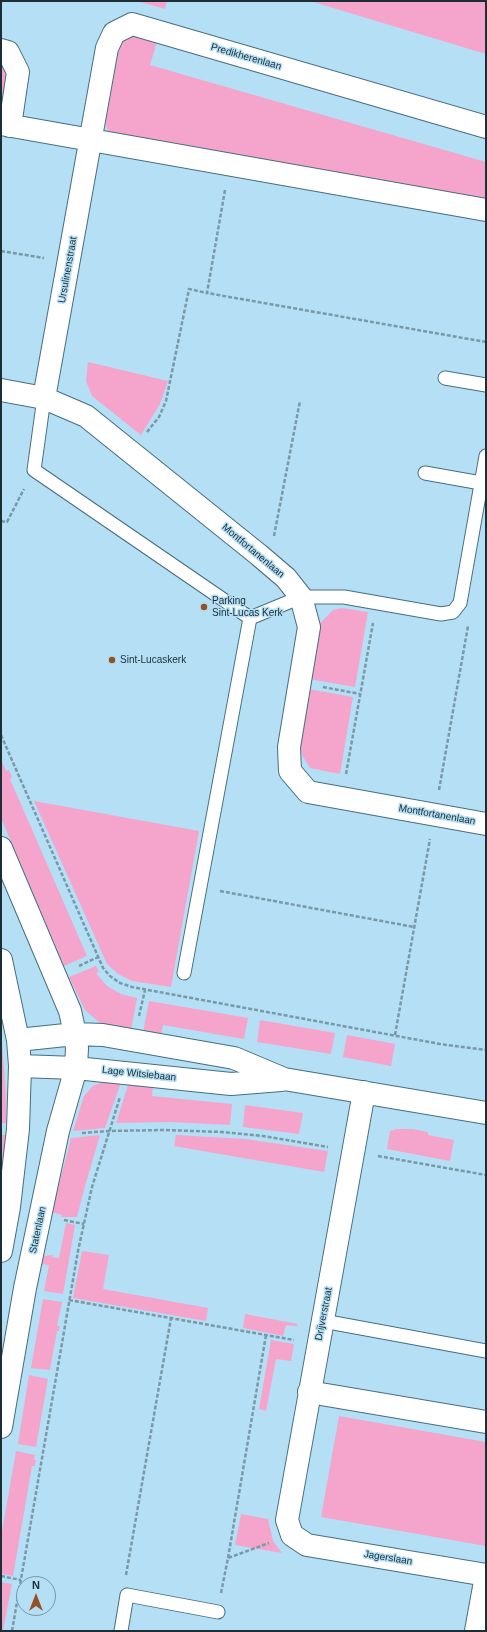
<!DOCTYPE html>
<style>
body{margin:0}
#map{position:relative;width:487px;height:1632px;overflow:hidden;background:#b4dff4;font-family:Arial,sans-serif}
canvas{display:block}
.frame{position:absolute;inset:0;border:2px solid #1c2d35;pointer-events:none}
.north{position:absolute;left:16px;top:1576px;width:40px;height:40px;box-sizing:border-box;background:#b4dff4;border:1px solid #7798a8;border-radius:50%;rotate:0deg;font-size:11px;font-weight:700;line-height:16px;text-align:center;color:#1c2d35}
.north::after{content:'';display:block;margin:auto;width:14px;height:18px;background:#965027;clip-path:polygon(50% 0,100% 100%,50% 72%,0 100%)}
</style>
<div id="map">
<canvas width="487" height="1632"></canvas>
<div class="frame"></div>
<div class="north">N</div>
</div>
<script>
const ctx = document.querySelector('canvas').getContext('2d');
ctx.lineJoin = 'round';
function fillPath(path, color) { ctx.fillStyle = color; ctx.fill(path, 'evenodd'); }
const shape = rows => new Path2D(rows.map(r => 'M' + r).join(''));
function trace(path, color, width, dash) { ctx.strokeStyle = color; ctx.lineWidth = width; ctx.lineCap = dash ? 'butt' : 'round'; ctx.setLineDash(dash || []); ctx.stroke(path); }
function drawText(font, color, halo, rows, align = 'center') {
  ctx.font = font + ' Arial,sans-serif'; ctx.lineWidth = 3; ctx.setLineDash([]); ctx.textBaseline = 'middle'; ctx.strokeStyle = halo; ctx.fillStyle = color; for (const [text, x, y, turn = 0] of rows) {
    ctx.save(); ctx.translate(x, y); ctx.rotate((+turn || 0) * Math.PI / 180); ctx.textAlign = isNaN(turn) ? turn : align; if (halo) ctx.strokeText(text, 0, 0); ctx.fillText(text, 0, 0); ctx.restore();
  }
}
fillPath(shape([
 [137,1,167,1,165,9],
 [310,1,486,1,486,54],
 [134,34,158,38,150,65,486,162,486,201,109,133,105,124,119,49,124,39],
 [1,58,7,72,1,109],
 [88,362,168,381,160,404,141,435,92,396,86,381],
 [342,608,368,612,355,687,309,679,320,623,333,610],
 [308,689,353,697,340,774,310,768,302,755,299,740],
 [1,759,6,771,9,770,12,777,10,779,87,956,64,966,1,818],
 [34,801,199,831,171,987,132,981,118,974,107,964],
 [96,966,99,972,96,973,107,986,121,994,137,998,131,1030,100,1023,85,1010,69,977],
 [149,1001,248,1018,244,1039,163,1025,161,1035,143,1033],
 [260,1020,335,1033,331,1054,257,1042],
 [1,1028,6,1096,6,1123,1,1123],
 [347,1035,395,1044,391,1066,343,1057],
 [105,1081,121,1082,105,1128,73,1131,84,1096,93,1086],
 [129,1082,153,1085,152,1096,232,1104,230,1125,170,1122,116,1123],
 [245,1105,303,1113,299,1134,243,1127],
 [397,1129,412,1129,428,1132,428,1135,454,1140,450,1161,387,1149,390,1131],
 [1,1135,5,1135,1,1185],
 [100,1135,85,1186,77,1217,61,1217,62,1215,52,1212,71,1138],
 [176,1135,245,1139,328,1151,324,1172,174,1146],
 [66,1223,75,1225,63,1294,44,1291,49,1265,42,1264,43,1256,53,1255,52,1257,59,1258],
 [82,1251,109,1255,103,1289,208,1308,206,1321,73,1298],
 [43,1299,62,1302,57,1326,60,1326,59,1331,57,1331,50,1370,31,1368],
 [245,1314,298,1324,297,1326,286,1325,283,1336,243,1328],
 [271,1340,294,1344,291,1361,276,1359,266,1411,259,1409],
 [29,1375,48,1379,36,1447,18,1444],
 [339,1416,486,1442,486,1546,321,1517],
 [16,1451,35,1455,34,1460,36,1460,35,1466,32,1466,13,1576,1,1574,1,1537],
 [241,1514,268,1519,273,1541,282,1553,235,1545],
 [1,1582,12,1584,3,1631,1,1631]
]), '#f5a5cc');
const lane = shape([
 [445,378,486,385],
 [44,398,34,470,250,618],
 [425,473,481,483],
 [184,973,250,618,301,597,344,597,441,614,453,612,460,603,486,456],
 [323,1321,486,1351],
 [121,1631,127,1595,218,1612]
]);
const street = shape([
 [1,50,8,52,18,72,10,126],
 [1,124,486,210],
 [1,390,44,398,86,416,259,555,286,578,301,597,309,627,289,747,290,771,308,792,486,824],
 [44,398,107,48,114,33,132,24,486,127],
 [1,848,70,1011,75,1034,77,1048,76,1068,58,1131,25,1288,1,1427],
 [1,960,18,1040,20,1066,76,1068,231,1084,281,1080],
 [18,1040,75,1034,103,1035,234,1058,284,1079,486,1113],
 [364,1092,287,1520,292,1535,307,1545,486,1575],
 [1,1251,9,1207,18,1129,20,1066],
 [309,1392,486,1422],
 [476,1631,486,1576]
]);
trace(lane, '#466e80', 15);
trace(street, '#466e80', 24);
trace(shape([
 [225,190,207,293,486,342],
 [1,251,44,258],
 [147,432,159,417,166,401,189,289,207,293],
 [1,521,7,522,24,489],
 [274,536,300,401],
 [323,687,360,694],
 [1,735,103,968,110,976,120,983,132,987,440,1044,486,1050],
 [346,774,373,623],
 [439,790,468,626],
 [220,891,414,927],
 [79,966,98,957],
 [139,1016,145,990],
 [395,1035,430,839],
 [82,1133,109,1131,164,1130,222,1132,263,1136,328,1147],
 [378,1156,486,1175],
 [64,1220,84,1224],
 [69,1300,294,1340],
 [228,1558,266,1335],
 [126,1575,171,1318],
 [1,1576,21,1580],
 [221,1593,228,1558,269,1543],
 [12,1631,78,1251,92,1187,120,1097]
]), '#7999a9', 2.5, [4, 2]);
trace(lane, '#fff', 13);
trace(street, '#fff', 22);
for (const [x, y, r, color] of [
 [204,607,4,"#965027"],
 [112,660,4,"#965027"]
]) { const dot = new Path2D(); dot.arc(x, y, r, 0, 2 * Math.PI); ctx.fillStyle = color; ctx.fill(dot); trace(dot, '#b4dff4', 1.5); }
drawText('10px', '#1c2d35', '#b4dff4', [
 ["Predikherenlaan",246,57,16],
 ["Ursulinenstraat",68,270,-80],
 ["Montfortanenlaan",253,551,40],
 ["Montfortanenlaan",437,815,10],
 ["Lage Witsiebaan",139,1074,6],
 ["Statenlaan",38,1230,-78],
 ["Drijverstraat",324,1314,-79],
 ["Jagerslaan",388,1558,9]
]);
drawText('10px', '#1c2d35', '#b4dff4', [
 ["Parking",212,601],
 ["Sint-Lucas Kerk",212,613],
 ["Sint-Lucaskerk",120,660]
], 'left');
</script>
